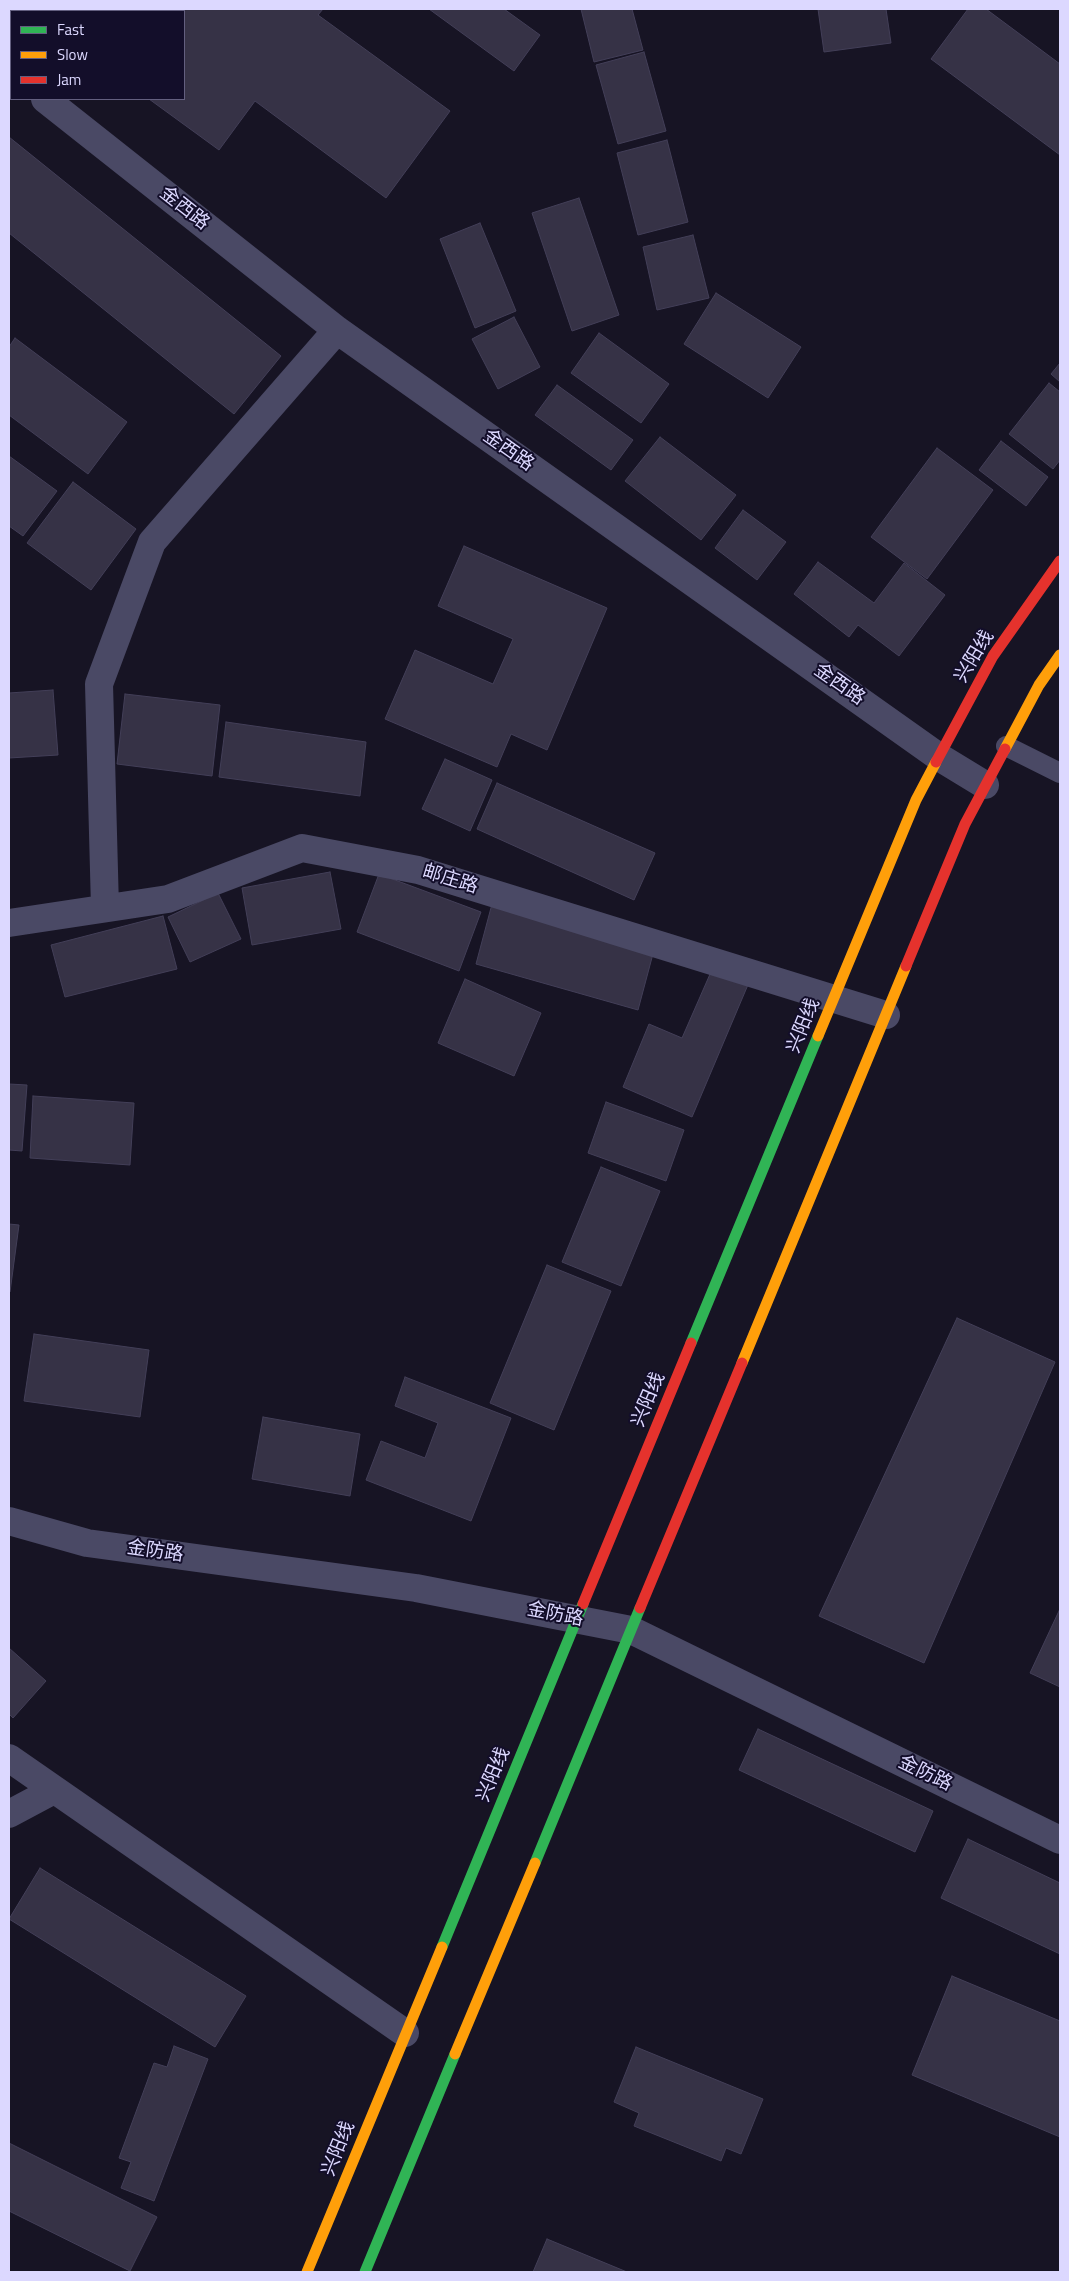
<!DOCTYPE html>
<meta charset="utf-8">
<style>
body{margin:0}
#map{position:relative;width:1069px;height:2281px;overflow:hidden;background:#171424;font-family:"Titillium Web",sans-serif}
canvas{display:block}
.frame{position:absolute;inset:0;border:10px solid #dcd8ff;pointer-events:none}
.legend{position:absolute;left:10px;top:10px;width:175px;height:90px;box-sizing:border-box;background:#130e2a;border:1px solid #635f7f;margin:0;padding:6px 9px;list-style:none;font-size:15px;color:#dcd8ff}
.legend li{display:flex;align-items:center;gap:10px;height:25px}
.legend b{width:25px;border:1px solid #635f7f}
</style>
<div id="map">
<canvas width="1069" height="2281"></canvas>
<div class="frame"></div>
<ul class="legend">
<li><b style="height:6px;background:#30b455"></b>Fast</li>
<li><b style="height:6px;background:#ff9f0a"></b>Slow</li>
<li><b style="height:6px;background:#e5322d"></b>Jam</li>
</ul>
</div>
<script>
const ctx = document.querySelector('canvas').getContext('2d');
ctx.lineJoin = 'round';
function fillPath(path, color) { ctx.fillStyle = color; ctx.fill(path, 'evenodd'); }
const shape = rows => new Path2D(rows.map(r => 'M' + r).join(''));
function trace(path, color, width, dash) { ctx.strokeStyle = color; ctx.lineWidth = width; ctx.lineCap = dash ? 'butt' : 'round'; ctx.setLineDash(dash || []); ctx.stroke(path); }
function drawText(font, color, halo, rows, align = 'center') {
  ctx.font = font + ' "Titillium Web","Noto Sans SC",sans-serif'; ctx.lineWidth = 4; ctx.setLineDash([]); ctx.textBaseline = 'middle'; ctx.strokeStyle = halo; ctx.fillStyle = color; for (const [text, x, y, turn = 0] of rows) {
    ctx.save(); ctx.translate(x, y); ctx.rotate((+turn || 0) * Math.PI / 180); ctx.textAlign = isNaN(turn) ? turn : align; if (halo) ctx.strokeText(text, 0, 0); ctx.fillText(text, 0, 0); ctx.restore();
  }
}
const building = shape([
 [76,9,158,9,162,11,80,11,76,9],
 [167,9,323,9,318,15,450,111,386,198,255,101,219,150,149,99,184,99,184,11,165,11,167,9],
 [429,9,504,9,540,35,514,71,429,9],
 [581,9,632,9,643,50,594,62,581,9],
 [818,9,886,9,891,43,824,52,818,9],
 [968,9,986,9,1060,64,1060,155,931,59,968,9],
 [644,52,666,131,618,144,596,65,644,52],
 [9,137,281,356,234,414,9,233,9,137],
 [667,140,688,222,638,235,617,153,667,140],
 [579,198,619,315,572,331,532,213,579,198],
 [480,223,516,311,475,328,440,239,480,223],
 [693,235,709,298,657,310,643,247,693,235],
 [716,293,801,347,768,398,684,344,716,293],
 [514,317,540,367,498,389,472,339,514,317],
 [599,333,669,384,641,423,571,373,599,333],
 [15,338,127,422,88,474,9,415,9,347,15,338],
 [1060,363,1060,382,1051,374,1060,363],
 [1049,383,1060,392,1060,460,1053,469,1009,434,1049,383],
 [557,385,633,440,611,470,535,415,557,385],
 [660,437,736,495,701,540,625,481,660,437],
 [1001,441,1048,477,1026,506,979,470,1001,441],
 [937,448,993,490,927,579,871,537,937,448],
 [9,456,57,491,23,536,9,526,9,456],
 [73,482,136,529,91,590,27,543,73,482],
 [743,510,786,542,757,580,715,548,743,510],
 [464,546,607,608,547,750,511,734,497,767,385,719,415,650,493,684,513,639,438,606,464,546],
 [818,562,874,603,904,563,945,595,899,656,858,625,849,637,794,594,818,562],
 [53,690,58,755,9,758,9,693,53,690],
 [125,694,220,705,212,776,117,764,125,694],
 [226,722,366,742,360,796,219,777,226,722],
 [445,759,492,780,470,831,422,809,445,759],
 [497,783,655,853,634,900,477,829,497,783],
 [330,872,341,929,252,945,242,888,330,872],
 [379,874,481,912,459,971,357,932,379,874],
 [218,893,241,939,190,962,168,917,218,893],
 [492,904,654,950,638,1010,476,964,492,904],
 [163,916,177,969,65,997,51,945,163,916],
 [714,965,750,980,692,1117,623,1087,649,1024,682,1038,714,965],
 [465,979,541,1013,514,1076,438,1043,465,979],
 [9,1084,27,1085,22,1151,9,1150,9,1084],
 [33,1096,134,1103,130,1165,30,1158,33,1096],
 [606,1102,684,1130,666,1181,588,1153,606,1102],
 [601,1167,660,1191,621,1286,562,1262,601,1167],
 [9,1224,19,1225,10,1292,9,1291,9,1224],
 [547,1265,611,1291,554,1430,490,1403,547,1265],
 [957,1318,1055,1362,924,1663,819,1616,957,1318],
 [34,1334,149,1350,140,1417,24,1401,34,1334],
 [405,1377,511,1418,471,1521,366,1480,381,1441,425,1458,438,1423,395,1406,405,1377],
 [263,1417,360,1434,350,1496,252,1479,263,1417],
 [1059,1611,1060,1612,1060,1687,1030,1673,1059,1611],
 [9,1648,46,1681,13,1718,9,1714,9,1648],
 [758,1729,933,1811,915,1852,739,1770,758,1729],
 [968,1839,1060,1883,1060,1954,941,1898,968,1839],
 [40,1868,246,1996,215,2047,9,1919,40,1868],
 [952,1976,1060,2021,1060,2137,912,2075,952,1976],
 [174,2046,208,2059,154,2201,121,2188,131,2162,119,2158,154,2063,167,2067,174,2046],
 [636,2047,763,2099,741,2154,726,2148,721,2161,634,2126,639,2113,614,2102,636,2047],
 [9,2143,157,2217,130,2271,9,2211,9,2143],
 [547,2239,627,2272,533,2272,547,2239]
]);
fillPath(building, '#363246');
trace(building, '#433f58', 1);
trace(shape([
 [1006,746,1060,773]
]), '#4a4965', 20);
trace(shape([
 [9,70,11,72],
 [45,99,337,330,939,757,985,785],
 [105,908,99,684,152,542,337,330],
 [9,923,168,899,302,848,418,870,886,1015],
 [9,1521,87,1543,416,1588,631,1630,1060,1840],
 [9,1758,405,2033],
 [9,1814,54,1790]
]), '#4a4965', 28);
trace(shape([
 [691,1343,818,1036],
 [535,1863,640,1608],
 [442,1947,583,1604],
 [365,2272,455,2054]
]), '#30b455', 11);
trace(shape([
 [1005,749,1039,685,1060,655],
 [818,1036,916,800,936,762],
 [742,1363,906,966],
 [455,2054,535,1863],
 [307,2272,442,1947]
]), '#ff9f0a', 11);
trace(shape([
 [936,762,993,656,1060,561],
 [906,966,965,824,1005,749],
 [583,1604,691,1343],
 [640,1608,742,1363]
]), '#e5322d', 11);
drawText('19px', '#dcd8ff', '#130e2a', [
 ["金西路",184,209,38],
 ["金西路",508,451,35],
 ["兴阳线",975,657,-59],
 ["金西路",839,685,35],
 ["邮庄路",450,880,17],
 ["兴阳线",804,1026,-68],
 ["兴阳线",649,1400,-67],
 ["金防路",155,1552,8],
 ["金防路",555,1615,11],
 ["金防路",925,1774,26],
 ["兴阳线",494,1775,-67],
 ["兴阳线",339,2149,-68]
]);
</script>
